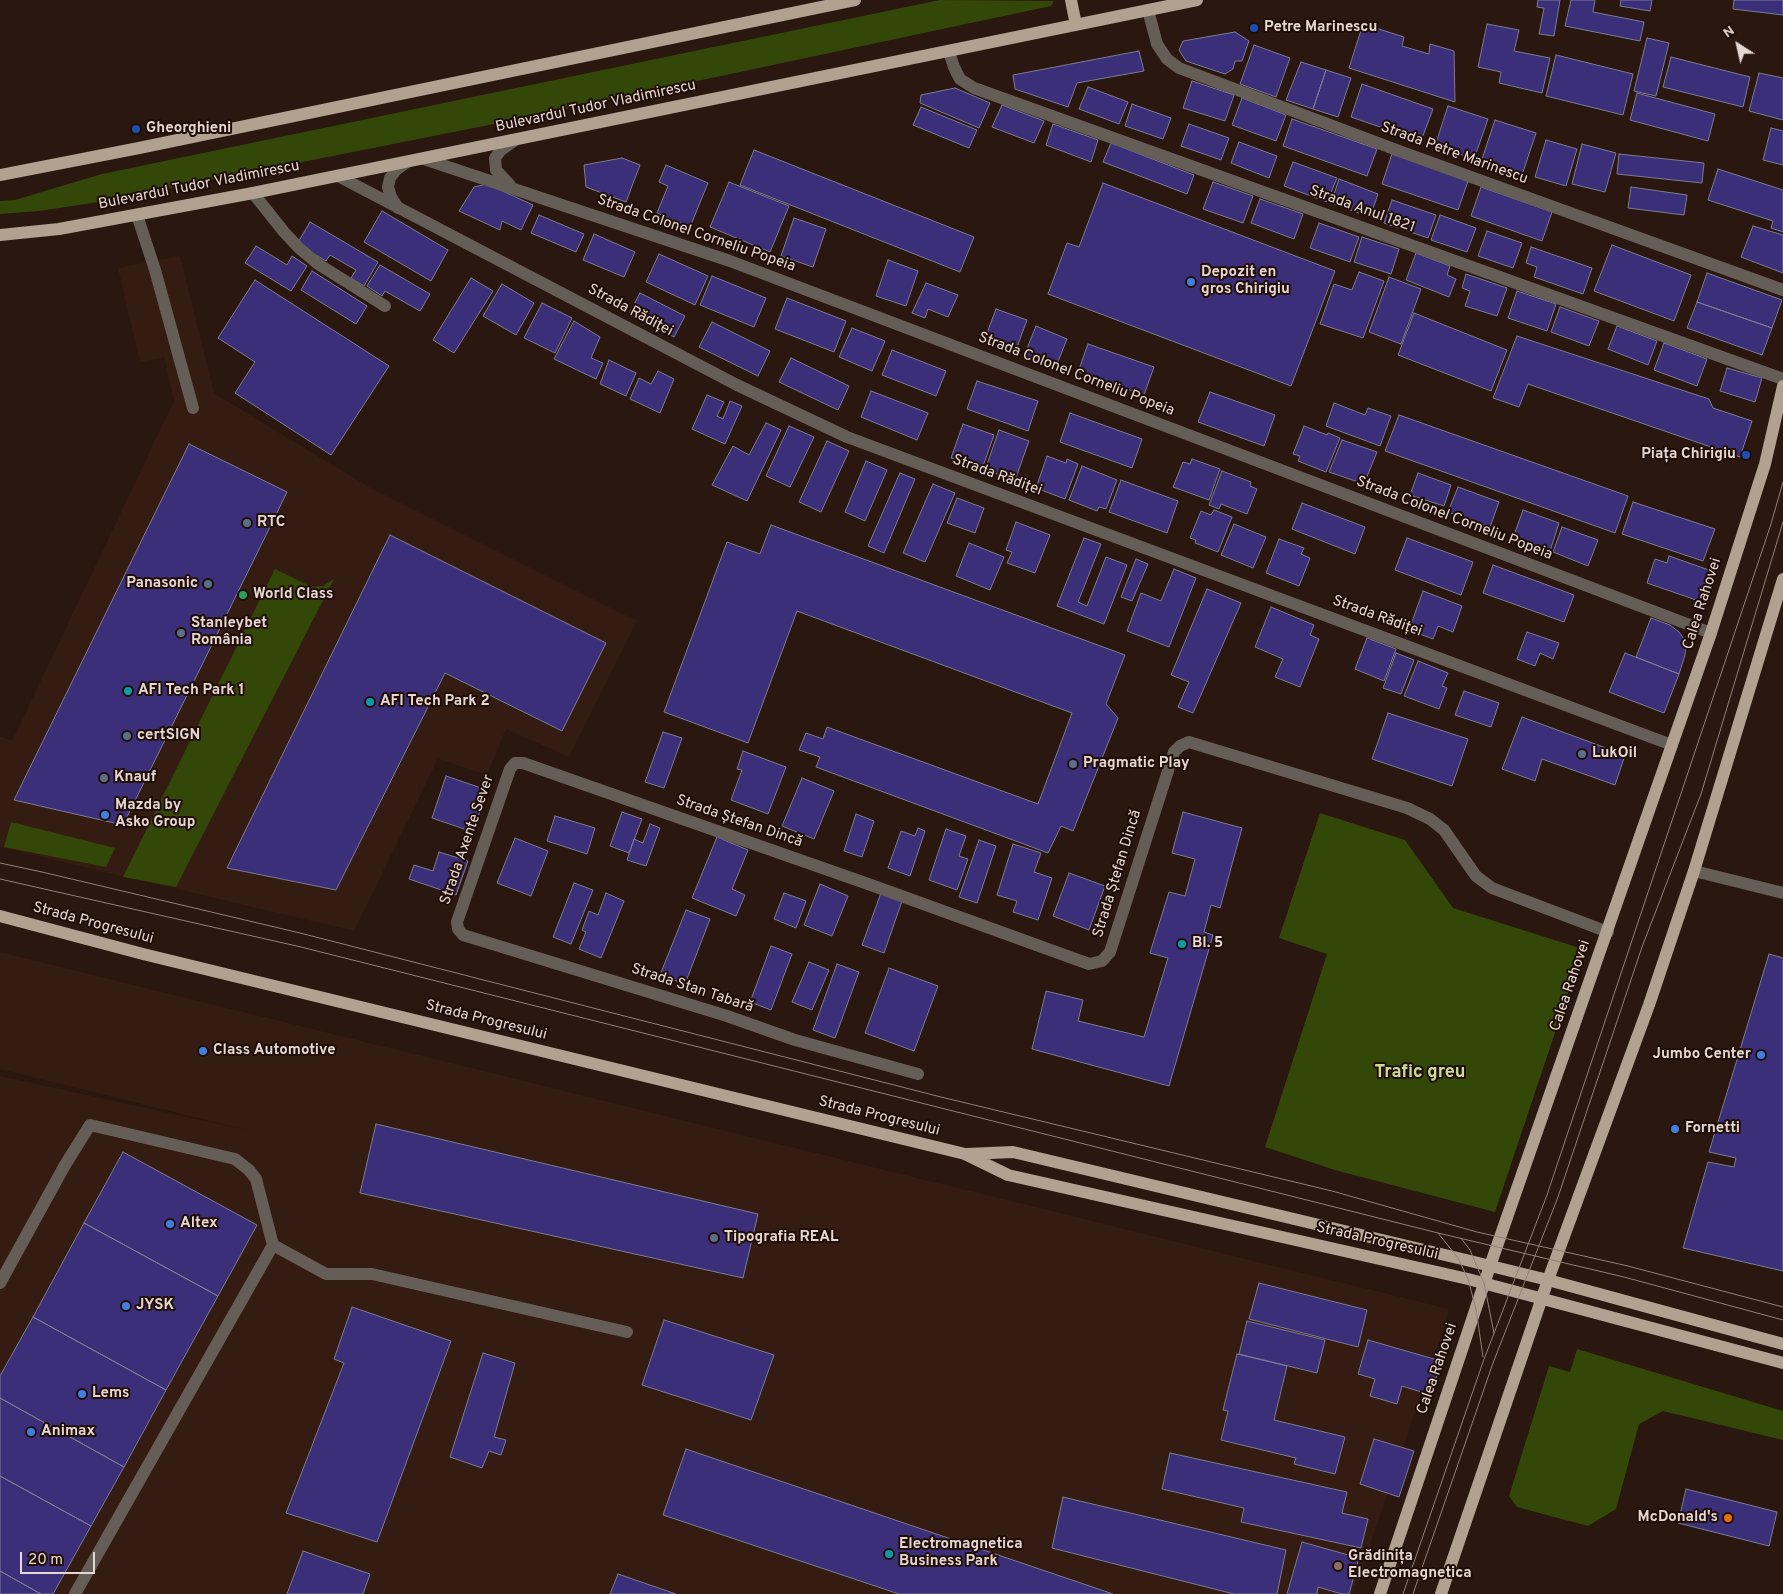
<!DOCTYPE html>
<meta charset="utf-8">
<style>
body{margin:0}
#map{position:relative;width:1783px;height:1594px;overflow:hidden;background:#2a170f;font-family:Overpass,sans-serif}
canvas{display:block}
.north{position:absolute;left:1713px;top:20px;width:50px;height:50px;-webkit-text-stroke:4px #200d07;paint-order:stroke;rotate:325deg;font-size:14px;font-weight:700;line-height:20px;text-align:center;color:#e5d7d2}
.north::after{content:'';display:block;margin:auto;width:18px;height:22px;background:#e5d7d2;clip-path:polygon(50% 0,100% 100%,50% 72%,0 100%)}
.scale{position:absolute;left:20px;top:1552px;width:75px;height:22px;box-sizing:border-box;border:2px solid #e5d7d2;border-top:0;padding-left:6px;font-size:15px;line-height:18px;white-space:nowrap;color:#e5d7d2;-webkit-text-stroke:4px #200d07;paint-order:stroke}
</style>
<div id="map">
<canvas width="1783" height="1594"></canvas>
<div class="north">N</div>
<div class="scale">20 m</div>
</div>
<script>
const ctx = document.querySelector('canvas').getContext('2d');
ctx.lineJoin = 'round';
function fillPath(path, color) { ctx.fillStyle = color; ctx.fill(path, 'evenodd'); }
const shape = rows => new Path2D(rows.map(r => 'M' + r).join(''));
function trace(path, color, width, dash) { ctx.strokeStyle = color; ctx.lineWidth = width; ctx.lineCap = dash ? 'butt' : 'round'; ctx.setLineDash(dash || []); ctx.stroke(path); }
function drawText(font, color, halo, rows, align = 'center') {
  ctx.font = font + ' Overpass,sans-serif'; ctx.lineWidth = 4; ctx.setLineDash([]); ctx.textBaseline = 'middle'; ctx.strokeStyle = halo; ctx.fillStyle = color; for (const [text, x, y, turn = 0] of rows) {
    ctx.save(); ctx.translate(x, y); ctx.rotate((+turn || 0) * Math.PI / 180); ctx.textAlign = isNaN(turn) ? turn : align; if (halo) ctx.strokeText(text, 0, 0); ctx.fillText(text, 0, 0); ctx.restore();
  }
}
fillPath(shape([
 [180,256,214,393,367,486,637,621,569,757,506,729,487,775,438,759,354,931,0,847,0,736,12,741,174,401,164,357,140,362,118,268],
 [0,952,1449,1309,1442,1334,1353,1594,0,1594,0,1076,255,1132,0,1069]
]), '#351c12');
fillPath(shape([
 [940,0,1054,1,1051,6,1032,10,509,121,111,200,39,211,0,214,0,201,15,200,102,174],
 [275,569,312,587,323,586,334,579,176,887,123,877],
 [1320,813,1405,840,1453,908,1583,949,1495,1212,1335,1170,1265,1147,1327,954,1279,938],
 [11,822,115,848,106,867,4,847],
 [1577,1349,1783,1411,1783,1440,1663,1411,1639,1424,1616,1509,1588,1526,1517,1507,1509,1496,1549,1366,1570,1372]
]), '#334808');
const building = shape([
 [1538,0,1560,0,1554,36,1539,34,1544,8,1537,7,1538,0],
 [1571,0,1595,0,1593,12,1644,22,1640,41,1565,26,1571,0],
 [1621,0,1652,0,1650,11,1620,6,1621,0],
 [1734,0,1783,0,1783,15,1733,9,1734,0],
 [1363,24,1404,37,1402,46,1429,54,1430,44,1454,51,1455,102,1349,68,1363,24],
 [1487,24,1519,30,1514,51,1550,58,1542,93,1499,83,1501,72,1478,67,1487,24],
 [1235,32,1249,41,1242,61,1235,61,1233,69,1225,74,1186,61,1179,50,1183,41,1235,32],
 [1647,38,1669,43,1656,96,1634,91,1647,38],
 [1254,45,1290,58,1276,97,1240,84,1254,45],
 [1139,51,1144,71,1077,83,1068,107,1015,89,1013,75,1139,51],
 [1556,55,1633,74,1623,115,1546,96,1556,55],
 [1671,57,1750,77,1743,107,1663,87,1671,57],
 [1301,62,1326,70,1313,109,1286,100,1301,62],
 [1326,70,1351,78,1338,117,1313,109,1326,70],
 [1759,73,1783,78,1783,120,1749,111,1759,73],
 [1192,81,1234,95,1225,121,1183,108,1192,81],
 [1362,84,1433,109,1421,141,1351,117,1362,84],
 [1088,87,1128,102,1119,124,1079,109,1088,87],
 [955,88,990,103,979,128,920,103,921,95,955,88],
 [1637,93,1715,114,1708,141,1630,120,1637,93],
 [1242,98,1286,115,1276,141,1232,125,1242,98],
 [1132,104,1171,118,1163,139,1125,126,1132,104],
 [1002,105,1044,121,1034,143,992,127,1002,105],
 [1448,106,1488,119,1474,159,1435,146,1448,106],
 [921,107,977,130,969,148,913,125,921,107],
 [1292,119,1377,149,1367,176,1283,146,1292,119],
 [1495,120,1536,133,1522,175,1481,162,1495,120],
 [1053,124,1098,140,1091,162,1046,145,1053,124],
 [1189,124,1229,138,1221,160,1181,146,1189,124],
 [1771,128,1783,131,1783,165,1763,160,1771,128],
 [1546,140,1577,149,1566,186,1535,177,1546,140],
 [1239,142,1277,156,1269,178,1231,163,1239,142],
 [1111,143,1194,175,1187,194,1103,162,1111,143],
 [1582,144,1616,153,1605,192,1572,184,1582,144],
 [754,150,974,237,960,272,740,185,754,150],
 [1392,154,1468,181,1458,210,1382,184,1392,154],
 [1619,154,1704,163,1702,183,1617,174,1619,154],
 [622,158,640,165,626,202,586,187,584,165,622,158],
 [1293,162,1337,178,1327,202,1284,186,1293,162],
 [666,165,708,183,690,227,657,213,668,186,659,182,666,165],
 [1718,169,1783,190,1783,232,1771,228,1773,221,1708,200,1718,169],
 [1339,179,1378,194,1370,217,1331,203,1339,179],
 [729,182,789,206,770,252,710,227,729,182],
 [1213,182,1253,196,1243,223,1203,209,1213,182],
 [1103,183,1335,271,1291,386,1048,294,1067,243,1079,247,1103,183],
 [487,184,533,205,521,230,502,221,500,230,459,211,474,187,487,184],
 [1481,187,1552,212,1542,241,1471,216,1481,187],
 [1631,187,1687,195,1684,215,1628,208,1631,187],
 [1260,199,1303,214,1294,239,1251,223,1260,199],
 [1392,200,1436,215,1428,238,1384,223,1392,200],
 [382,211,448,250,431,281,364,242,382,211],
 [539,215,584,234,576,252,531,233,539,215],
 [1440,215,1476,228,1467,252,1431,240,1440,215],
 [794,218,826,229,813,267,781,256,794,218],
 [310,222,378,262,364,286,351,278,356,270,330,255,326,261,297,244,310,222],
 [1319,223,1359,237,1350,262,1310,248,1319,223],
 [1753,226,1783,235,1783,273,1741,257,1753,226],
 [1487,231,1522,243,1513,268,1478,256,1487,231],
 [594,234,635,252,624,277,583,260,594,234],
 [1362,237,1399,249,1391,274,1354,262,1362,237],
 [1612,245,1691,275,1674,321,1594,291,1612,245],
 [256,246,287,265,292,256,307,266,291,291,245,263,256,246],
 [1531,247,1592,268,1583,294,1534,277,1537,267,1526,263,1531,247],
 [1416,253,1450,266,1447,275,1456,279,1449,297,1406,280,1416,253],
 [659,254,708,276,695,305,646,282,659,254],
 [888,260,918,271,906,306,876,296,888,260],
 [380,265,430,294,420,311,385,291,382,296,367,286,380,265],
 [312,271,367,306,356,324,301,290,312,271],
 [1359,272,1384,281,1363,338,1320,324,1334,284,1352,290,1359,272],
 [1707,273,1782,300,1772,328,1697,302,1707,273],
 [1466,274,1507,288,1497,316,1465,306,1470,291,1462,288,1466,274],
 [712,276,766,298,754,327,700,305,712,276],
 [1389,277,1421,289,1401,344,1369,332,1389,277],
 [471,278,493,291,454,353,433,340,471,278],
 [255,280,389,366,331,455,235,393,255,362,218,338,255,280],
 [926,283,958,295,948,317,928,309,925,318,912,313,926,283],
 [502,284,534,303,516,335,483,316,502,284],
 [1517,291,1556,304,1547,331,1508,318,1517,291],
 [640,293,685,316,674,337,629,314,640,293],
 [787,298,846,321,834,352,775,329,787,298],
 [1697,302,1772,328,1762,355,1687,328,1697,302],
 [542,303,572,318,555,353,524,338,542,303],
 [1560,307,1599,321,1589,346,1551,332,1560,307],
 [996,309,1027,320,1017,347,986,336,996,309],
 [1414,313,1507,350,1491,391,1398,355,1414,313],
 [574,321,600,337,591,358,603,363,596,379,554,359,574,321],
 [712,322,770,351,758,376,699,347,712,322],
 [1036,326,1067,339,1055,369,1024,356,1036,326],
 [1617,326,1657,341,1648,365,1608,349,1617,326],
 [852,328,885,341,872,371,839,357,852,328],
 [1517,336,1709,399,1713,408,1752,421,1740,457,1528,384,1519,407,1493,398,1517,336],
 [1664,343,1707,359,1697,386,1654,370,1664,343],
 [1088,344,1154,367,1144,395,1078,372,1088,344],
 [892,350,946,371,936,396,882,375,892,350],
 [791,358,849,386,838,410,779,382,791,358],
 [609,360,636,373,626,396,600,384,609,360],
 [1727,368,1762,378,1755,402,1720,391,1727,368],
 [658,371,674,379,660,413,630,399,639,378,651,384,658,371],
 [977,381,1038,401,1028,431,967,409,977,381],
 [871,391,928,413,917,440,861,417,871,391],
 [1210,392,1275,415,1264,446,1198,422,1210,392],
 [707,395,724,402,717,416,723,419,730,401,742,406,725,444,692,429,707,395],
 [1334,403,1365,415,1368,408,1391,416,1380,446,1326,426,1334,403],
 [1070,413,1142,439,1132,468,1060,442,1070,413],
 [1399,415,1628,496,1615,533,1385,451,1399,415],
 [766,423,781,430,747,501,712,485,733,446,749,455,766,423],
 [963,424,994,435,982,469,951,458,963,424],
 [789,426,814,437,790,487,766,476,789,426],
 [1304,426,1327,435,1328,433,1340,438,1326,472,1298,461,1300,456,1293,454,1304,426],
 [999,430,1029,441,1015,480,985,470,999,430],
 [1342,440,1377,452,1364,484,1329,472,1342,440],
 [827,441,849,451,821,512,799,502,827,441],
 [189,444,287,492,268,531,123,825,14,800,189,444],
 [1047,456,1066,463,1067,459,1078,464,1065,499,1036,488,1047,456],
 [1192,459,1220,469,1209,500,1173,487,1183,462,1190,464,1192,459],
 [866,461,887,470,865,521,845,512,866,461],
 [1082,466,1117,480,1106,509,1099,507,1097,511,1069,500,1082,466],
 [1222,471,1251,482,1250,486,1257,489,1247,514,1221,504,1219,509,1209,505,1222,471],
 [900,473,915,479,884,553,868,546,900,473],
 [1418,473,1451,485,1444,506,1410,495,1418,473],
 [1121,480,1178,501,1167,533,1109,512,1121,480],
 [933,484,955,493,925,562,903,553,933,484],
 [1458,487,1499,502,1490,527,1448,512,1458,487],
 [957,498,984,508,975,533,947,523,957,498],
 [1633,502,1715,529,1703,561,1622,534,1633,502],
 [1302,503,1365,527,1355,554,1292,529,1302,503],
 [1214,510,1232,517,1218,552,1195,543,1196,540,1190,538,1201,511,1211,515,1214,510],
 [1523,510,1559,523,1550,551,1513,538,1523,510],
 [1016,522,1050,535,1035,573,1007,563,1012,552,1006,550,1016,522],
 [1234,524,1266,537,1253,568,1221,555,1234,524],
 [771,525,1125,655,1106,704,1118,718,1073,831,1061,826,1048,853,816,767,820,757,799,750,806,733,823,739,827,727,1038,804,1072,713,797,611,748,743,664,712,727,542,760,554,771,525],
 [1562,527,1598,540,1588,566,1553,552,1562,527],
 [390,535,606,643,562,731,445,673,336,890,227,868,390,535],
 [1084,538,1101,544,1078,602,1087,606,1106,557,1127,565,1104,624,1057,606,1084,538],
 [1407,538,1473,562,1461,595,1395,570,1407,538],
 [1279,539,1304,548,1301,554,1310,558,1299,586,1266,573,1279,539],
 [969,543,1004,557,990,590,956,576,969,543],
 [1669,556,1709,570,1699,601,1647,583,1655,559,1667,563,1669,556],
 [1136,559,1148,564,1132,601,1121,597,1136,559],
 [1493,565,1574,595,1564,622,1483,593,1493,565],
 [1174,569,1196,578,1169,647,1127,631,1141,593,1161,601,1174,569],
 [1207,589,1241,603,1193,713,1178,707,1189,682,1171,675,1207,589],
 [1423,591,1462,606,1453,632,1438,626,1433,639,1409,630,1423,591],
 [1271,607,1314,625,1310,635,1319,639,1300,687,1275,677,1283,659,1255,647,1271,607],
 [1651,618,1670,625,1679,632,1686,642,1685,655,1679,674,1636,657,1651,618],
 [1527,632,1559,643,1553,659,1540,653,1535,666,1517,659,1527,632],
 [1367,638,1396,649,1384,681,1355,669,1367,638],
 [1396,653,1414,660,1401,694,1383,688,1396,653],
 [1625,653,1679,674,1664,713,1609,692,1625,653],
 [1418,661,1448,673,1442,686,1447,688,1439,709,1404,696,1418,661],
 [1464,691,1499,703,1491,727,1455,715,1464,691],
 [1388,713,1468,739,1452,786,1372,759,1388,713],
 [1522,717,1625,755,1615,785,1542,759,1535,781,1502,769,1522,717],
 [663,732,682,738,664,788,645,782,663,732],
 [743,751,786,767,768,814,731,800,742,770,737,769,743,751],
 [446,776,487,790,473,832,432,818,446,776],
 [802,778,834,791,814,839,782,826,802,778],
 [622,812,642,819,629,853,610,846,622,812],
 [1183,812,1242,828,1220,908,1211,905,1204,932,1213,935,1169,1086,1032,1049,1046,991,1083,1000,1078,1021,1144,1037,1168,958,1150,953,1169,892,1185,896,1195,859,1172,853,1183,812],
 [856,814,874,821,862,857,844,851,856,814],
 [555,816,595,828,587,854,547,841,555,816],
 [650,824,660,828,646,866,627,860,634,839,643,843,650,824],
 [918,828,925,831,910,876,888,868,901,831,915,836,918,828],
 [946,829,966,836,959,856,968,859,957,890,929,880,946,829],
 [717,837,748,850,732,889,745,895,736,916,692,898,717,837],
 [515,838,548,851,531,896,497,883,515,838],
 [979,840,996,846,977,903,959,897,979,840],
 [1013,844,1041,853,1034,872,1052,878,1038,920,1013,912,1017,901,997,895,1013,844],
 [439,852,468,861,456,895,409,879,414,865,433,871,439,852],
 [1069,873,1105,886,1089,930,1053,916,1069,873],
 [574,883,593,890,571,944,553,937,574,883],
 [820,884,848,896,832,936,804,925,820,884],
 [606,893,624,901,601,958,579,949,586,932,582,930,589,911,598,915,606,893],
 [784,893,806,901,796,928,774,919,784,893],
 [881,893,902,901,884,953,862,945,881,893],
 [686,910,710,919,685,984,660,975,686,910],
 [771,946,792,954,771,1010,750,1002,771,946],
 [1769,954,1783,958,1783,1271,1683,1248,1708,1162,1734,1167,1736,1158,1709,1152,1769,954],
 [809,962,829,970,812,1010,792,1002,809,962],
 [837,964,859,972,835,1038,813,1030,837,964],
 [889,968,938,986,914,1051,865,1033,889,968],
 [376,1124,758,1214,743,1278,360,1193,376,1124],
 [123,1152,257,1225,218,1296,84,1223,123,1152],
 [84,1223,218,1296,166,1390,33,1317,84,1223],
 [1259,1283,1367,1310,1358,1347,1249,1319,1259,1283],
 [352,1307,451,1341,377,1542,286,1513,344,1363,334,1359,352,1307],
 [33,1317,166,1390,124,1467,0,1398,0,1376,33,1317],
 [664,1320,774,1355,751,1420,642,1385,664,1320],
 [1247,1321,1325,1340,1317,1373,1239,1354,1247,1321],
 [1368,1340,1441,1361,1431,1395,1402,1386,1397,1404,1370,1396,1375,1379,1358,1374,1368,1340],
 [483,1353,515,1363,494,1437,506,1440,501,1455,489,1451,482,1468,450,1457,483,1353],
 [1237,1354,1287,1366,1274,1420,1345,1437,1335,1474,1294,1464,1296,1458,1221,1440,1228,1411,1223,1410,1237,1354],
 [0,1398,124,1467,91,1526,0,1476,0,1398],
 [1374,1439,1414,1451,1399,1497,1360,1484,1374,1439],
 [686,1449,1113,1594,899,1594,663,1515,686,1449],
 [1170,1453,1347,1492,1342,1513,1368,1519,1361,1548,1241,1522,1244,1508,1162,1489,1170,1453],
 [0,1476,91,1526,53,1594,41,1594,0,1571,0,1476],
 [1686,1489,1777,1512,1769,1546,1678,1523,1686,1489],
 [1063,1497,1286,1550,1277,1594,1234,1594,1052,1548,1063,1497],
 [1302,1542,1359,1558,1349,1594,1342,1594,1318,1587,1317,1594,1287,1594,1302,1542],
 [303,1551,370,1574,363,1594,287,1594,303,1551],
 [0,1571,41,1594,0,1594,0,1571],
 [618,1574,676,1594,610,1594,618,1574]
]);
fillPath(building, '#3a2f78');
trace(building, '#7c7c92', 1);
trace(shape([
 [1148,10,1157,44,1167,59,1179,68,1402,152,1783,290],
 [949,52,954,67,960,79,974,88,1783,379],
 [424,159,730,261,1711,633],
 [338,176,737,385,847,437,1672,745],
 [510,185,496,170,495,158,501,150,515,140],
 [253,193,284,232,299,248,318,264,385,306],
 [398,208,391,197,388,187,390,178,396,170,407,162],
 [137,215,155,270,193,408],
 [1694,871,1783,893],
 [918,1074,795,1040,727,1016,463,935,458,929,457,922,510,769,515,763,523,763,871,885,1089,964,1102,961,1110,952,1174,752,1180,746,1189,742,1407,808,1430,819,1444,830,1476,876,1492,888,1608,932],
 [273,1245,326,1274,372,1274,627,1332],
 [0,1283,65,1165,90,1125,235,1159,249,1170,256,1179,273,1245,75,1594]
]), '#655e56', 12);
trace(shape([
 [1071,0,1076,25],
 [0,175,139,148,855,0],
 [0,235,59,229,253,193,1197,0],
 [0,916,143,954,965,1154,1008,1175,1468,1279,1783,1363],
 [967,1154,1013,1152,1466,1260,1548,1280,1783,1344],
 [1380,1594,1490,1266,1711,633,1765,464,1783,386],
 [1441,1594,1548,1280,1649,1005,1694,871,1783,579]
]), '#b0a191', 12);
trace(shape([
 [0,863,42,872,300,933,941,1097,1332,1191,1477,1232,1628,1266,1783,1307],
 [0,879,301,947,1438,1233,1624,1277,1783,1320],
 [1438,1233,1458,1258,1468,1279,1476,1309,1483,1357],
 [1461,1238,1470,1250,1484,1283,1494,1333],
 [1403,1594,1483,1362,1547,1195,1771,524,1783,482],
 [1413,1594,1493,1363,1558,1197,1642,947,1701,794,1783,522]
]), '#91817a', 1);
for (const [x, y, r, color] of [
 [1254,28,5,"#1a4fb4"],
 [136,129,5,"#1a4fb4"],
 [1191,282,5,"#3f7fe0"],
 [1746,455,5,"#1a4fb4"],
 [247,523,5,"#5c6f8a"],
 [208,584,5,"#5c6f8a"],
 [243,595,5,"#2e9e5b"],
 [181,633,5,"#5c6f8a"],
 [128,691,5,"#0f9aa8"],
 [370,702,5,"#0f9aa8"],
 [127,736,5,"#5c6f8a"],
 [1582,754,5,"#5c6f8a"],
 [1073,764,5,"#5c6f8a"],
 [104,778,5,"#5c6f8a"],
 [105,815,5,"#3f7fe0"],
 [1182,944,5,"#0f9aa8"],
 [203,1051,5,"#3f7fe0"],
 [1761,1055,5,"#3f7fe0"],
 [1675,1129,5,"#3f7fe0"],
 [170,1224,5,"#3f7fe0"],
 [714,1238,5,"#5c6f8a"],
 [126,1306,5,"#3f7fe0"],
 [82,1394,5,"#3f7fe0"],
 [31,1432,5,"#3f7fe0"],
 [1728,1518,5,"#e8710a"],
 [889,1554,5,"#0f9aa8"],
 [1338,1566,5,"#8d6e63"]
]) { const dot = new Path2D(); dot.arc(x, y, r, 0, 2 * Math.PI); ctx.fillStyle = color; ctx.fill(dot); trace(dot, '#200d07', 2); }
drawText('bold 15px', '#e5d7d2', '#200d07', [
 ["Petre Marinescu",1264,28],
 ["Gheorghieni",146,129],
 ["Depozit en",1201,273],
 ["gros Chirigiu",1201,290],
 ["Piața Chirigiu",1736,455,"right"],
 ["RTC",257,523],
 ["Panasonic",198,584,"right"],
 ["World Class",253,595],
 ["Stanleybet",191,624],
 ["România",191,641],
 ["AFI Tech Park 1",138,691],
 ["AFI Tech Park 2",380,702],
 ["certSIGN",137,736],
 ["LukOil",1592,754],
 ["Pragmatic Play",1083,764],
 ["Knauf",114,778],
 ["Mazda by",115,806],
 ["Asko Group",115,823],
 ["Bl. 5",1192,944],
 ["Class Automotive",213,1051],
 ["Jumbo Center",1751,1055,"right"],
 ["Fornetti",1685,1129],
 ["Altex",180,1224],
 ["Tipografia REAL",724,1238],
 ["JYSK",136,1306],
 ["Lems",92,1394],
 ["Animax",41,1432],
 ["McDonald's",1718,1518,"right"],
 ["Electromagnetica",899,1545],
 ["Business Park",899,1562],
 ["Grădinița",1348,1557],
 ["Electromagnetica",1348,1574]
], 'left');
drawText('15px', '#e5d7d2', '#200d07', [
 ["Bulevardul Tudor Vladimirescu",596,107,-12],
 ["Strada Petre Marinescu",1454,154,20],
 ["Bulevardul Tudor Vladimirescu",199,186,-11],
 ["Strada Anul 1821",1362,210,20],
 ["Strada Colonel Corneliu Popeia",696,234,19],
 ["Strada Rădiței",630,311,28],
 ["Strada Colonel Corneliu Popeia",1076,375,21],
 ["Strada Rădiței",997,476,20],
 ["Strada Colonel Corneliu Popeia",1454,519,21],
 ["Calea Rahovei",1703,604,-72],
 ["Strada Rădiței",1377,617,20],
 ["Strada Ștefan Dincă",739,822,19],
 ["Strada Axente Sever",468,840,-71],
 ["Strada Ștefan Dincă",1118,874,-73],
 ["Strada Progresului",93,924,15],
 ["Calea Rahovei",1571,986,-71],
 ["Strada Stan Tabară",692,989,18],
 ["Strada Progresului",486,1021,14],
 ["Strada Progresului",879,1117,14],
 ["Strada Progresului",1377,1242,13],
 ["Calea Rahovei",1438,1369,-71]
]);
drawText('bold 18px', '#cadd92', '#200d07', [
 ["Trafic greu",1420,1073]
]);
</script>
